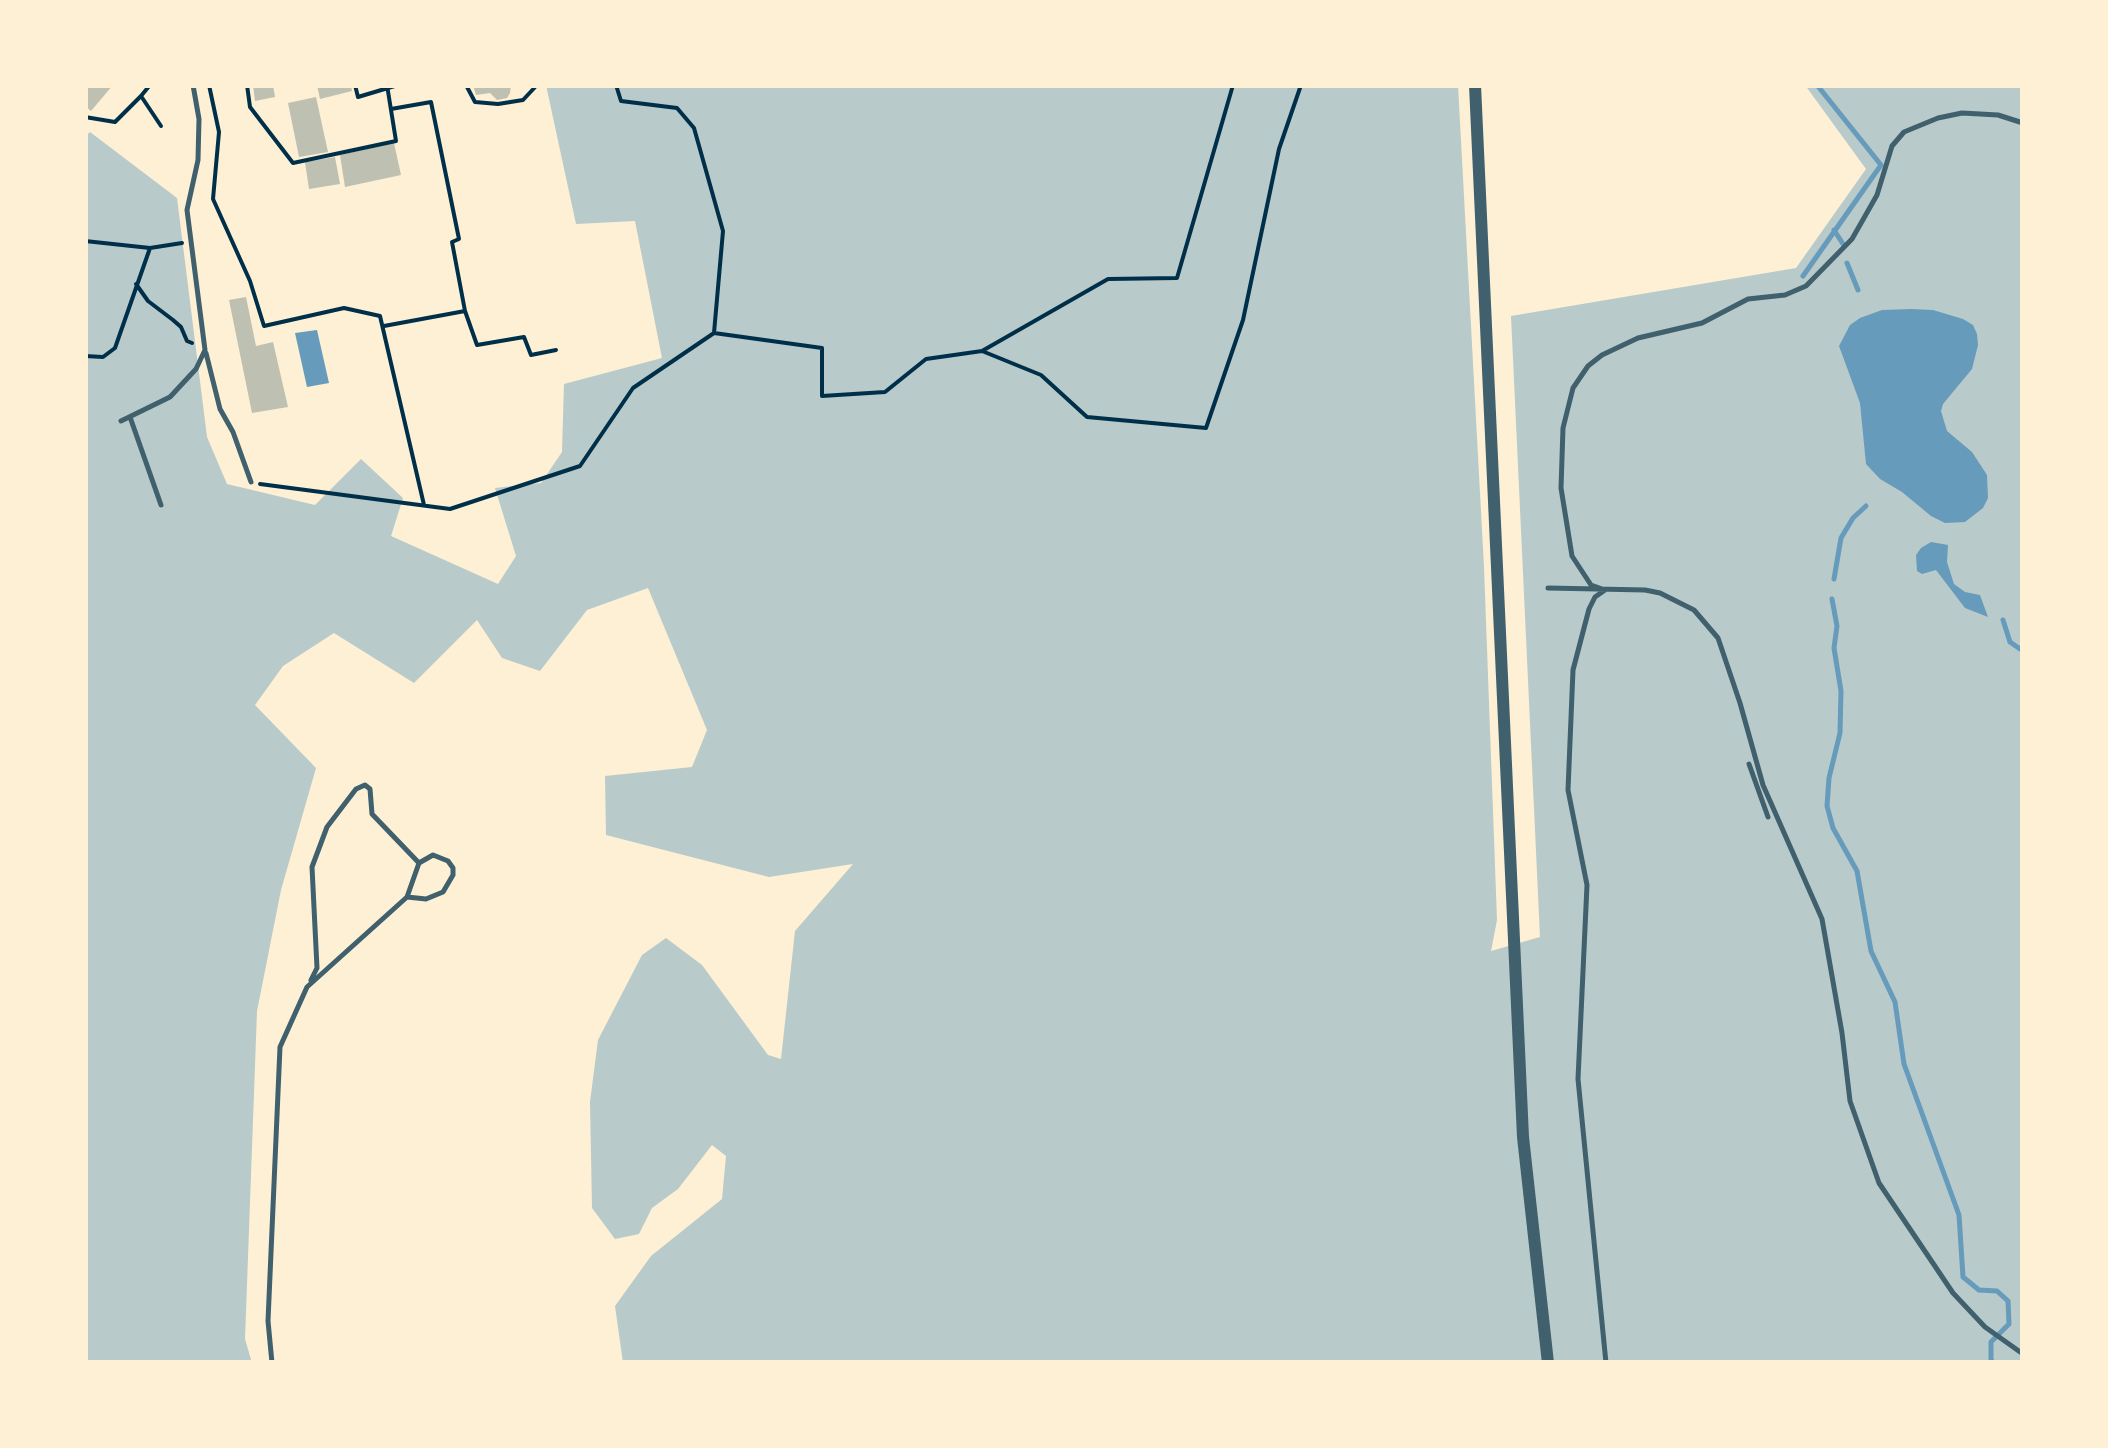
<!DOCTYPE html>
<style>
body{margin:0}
#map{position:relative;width:2108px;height:1448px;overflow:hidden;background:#fdf0d5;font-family:Barlow,sans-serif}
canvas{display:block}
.frame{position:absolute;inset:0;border:88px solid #fdf0d5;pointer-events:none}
</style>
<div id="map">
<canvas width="2108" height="1448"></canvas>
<div class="frame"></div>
</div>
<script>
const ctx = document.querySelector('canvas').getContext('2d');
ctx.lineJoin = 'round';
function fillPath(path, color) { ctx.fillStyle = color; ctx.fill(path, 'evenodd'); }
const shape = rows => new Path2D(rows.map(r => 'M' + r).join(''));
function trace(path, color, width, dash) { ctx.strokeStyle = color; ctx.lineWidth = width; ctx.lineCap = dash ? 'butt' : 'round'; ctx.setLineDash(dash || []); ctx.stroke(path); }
fillPath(shape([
 [546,85,1458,85,1484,567,1497,920,1491,951,1540,937,1511,316,1796,268,1866,169,1805,85,2023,85,2023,1363,623,1363,615,1306,651,1256,722,1199,726,1156,712,1145,678,1189,652,1208,639,1234,615,1239,592,1208,590,1102,598,1040,642,955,666,938,702,965,768,1055,781,1059,795,931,853,864,769,877,606,835,605,776,692,767,707,730,648,588,587,610,540,671,502,658,477,620,414,683,334,633,283,666,255,705,316,768,281,890,257,1011,245,1339,252,1363,85,1363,85,137,90,132,177,198,207,437,227,484,315,505,361,459,403,498,391,536,498,584,516,556,495,488,541,483,562,452,564,384,662,358,635,221,576,224]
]), '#b9caca');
fillPath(shape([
 [1911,309,1933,310,1963,319,1973,325,1977,334,1978,345,1972,369,1943,404,1941,411,1947,431,1972,452,1987,475,1988,498,1983,508,1965,522,1945,523,1931,516,1902,492,1880,479,1866,464,1860,403,1839,346,1850,325,1860,318,1882,310],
 [317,330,329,383,307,387,295,333],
 [1931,542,1948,545,1947,562,1954,584,1965,592,1980,595,1988,617,1965,608,1936,570,1922,574,1917,571,1916,555,1921,548]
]), '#669bbc');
trace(shape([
 [1834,230,1843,244],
 [1847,263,1858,290],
 [1803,276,1881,165,1817,85],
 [1834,579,1841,538,1853,518,1866,506],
 [1832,599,1837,626,1834,648,1841,691,1840,733,1829,778,1827,806,1833,828,1857,871,1871,951,1895,1002,1904,1064,1959,1215,1963,1277,1979,1290,1997,1291,2008,1301,2009,1324,1991,1342,1991,1360,1994,1363],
 [2003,620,2010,642,2023,651]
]), '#669bbc', 5);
fillPath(shape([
 [85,85,113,85,91,111,85,106],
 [253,85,273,85,275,97,255,101],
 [317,85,351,85,352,91,320,99],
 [473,85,511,85,510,93,507,98,497,100,490,93,476,95],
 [316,97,328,152,299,157,288,103],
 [394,143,401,175,345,187,340,155],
 [335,157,340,184,309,189,305,162],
 [246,297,256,346,273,342,288,407,252,413,229,300]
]), '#bec0b2');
trace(shape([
 [150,85,141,96,161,126],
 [209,85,219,132,213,199,250,281,264,326,344,308,380,316,424,505],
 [247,85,250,107,293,163,396,141,387,85],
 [355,85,358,97,398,85],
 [466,85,475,102,498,104,523,100,537,85],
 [616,85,621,101,677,108,694,128,723,231,714,333],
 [1233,85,1177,278,1108,279,982,351,1041,375,1087,417,1206,428,1243,320,1279,149,1301,85],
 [85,117,115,122,141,96],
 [85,241,150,248,182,243],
 [136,284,148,301,173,320,181,327,187,341,192,343],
 [465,311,477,345,524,337,531,355,556,350],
 [384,326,465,311,452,242,459,239,431,102,391,109],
 [85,356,103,357,115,348,150,248],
 [260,484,450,509,580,466,633,388,714,333,822,348,822,396,885,392,926,359,982,351]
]), '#003049', 4);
trace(shape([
 [206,353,220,409,233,432,251,482],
 [130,417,161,505],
 [121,421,170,397,196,369,205,350,187,210,198,160,199,119,193,85],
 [1548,588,1645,590,1660,593,1694,610,1718,638,1740,703,1763,785,1822,919,1842,1033,1850,1101,1879,1183,1953,1293,1985,1327,2023,1354],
 [1749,764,1768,817],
 [311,980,317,968,312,867,327,827,356,789,365,785,370,789,372,814,419,863,433,855,448,861,453,868,453,875,443,892,426,899,407,897,419,863],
 [272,1363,268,1321,280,1047,307,987,407,897],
 [1606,1363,1578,1079,1587,885,1568,790,1573,670,1589,609,1595,597,1605,590,1591,585,1572,556,1561,488,1563,428,1573,388,1588,366,1602,355,1638,338,1702,323,1748,299,1785,295,1806,286,1852,239,1877,195,1892,146,1904,132,1938,118,1962,113,1998,115,2023,123]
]), '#3f606c', 5);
trace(shape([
 [1475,85,1523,1137,1548,1363]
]), '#3f606c', 12);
</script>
